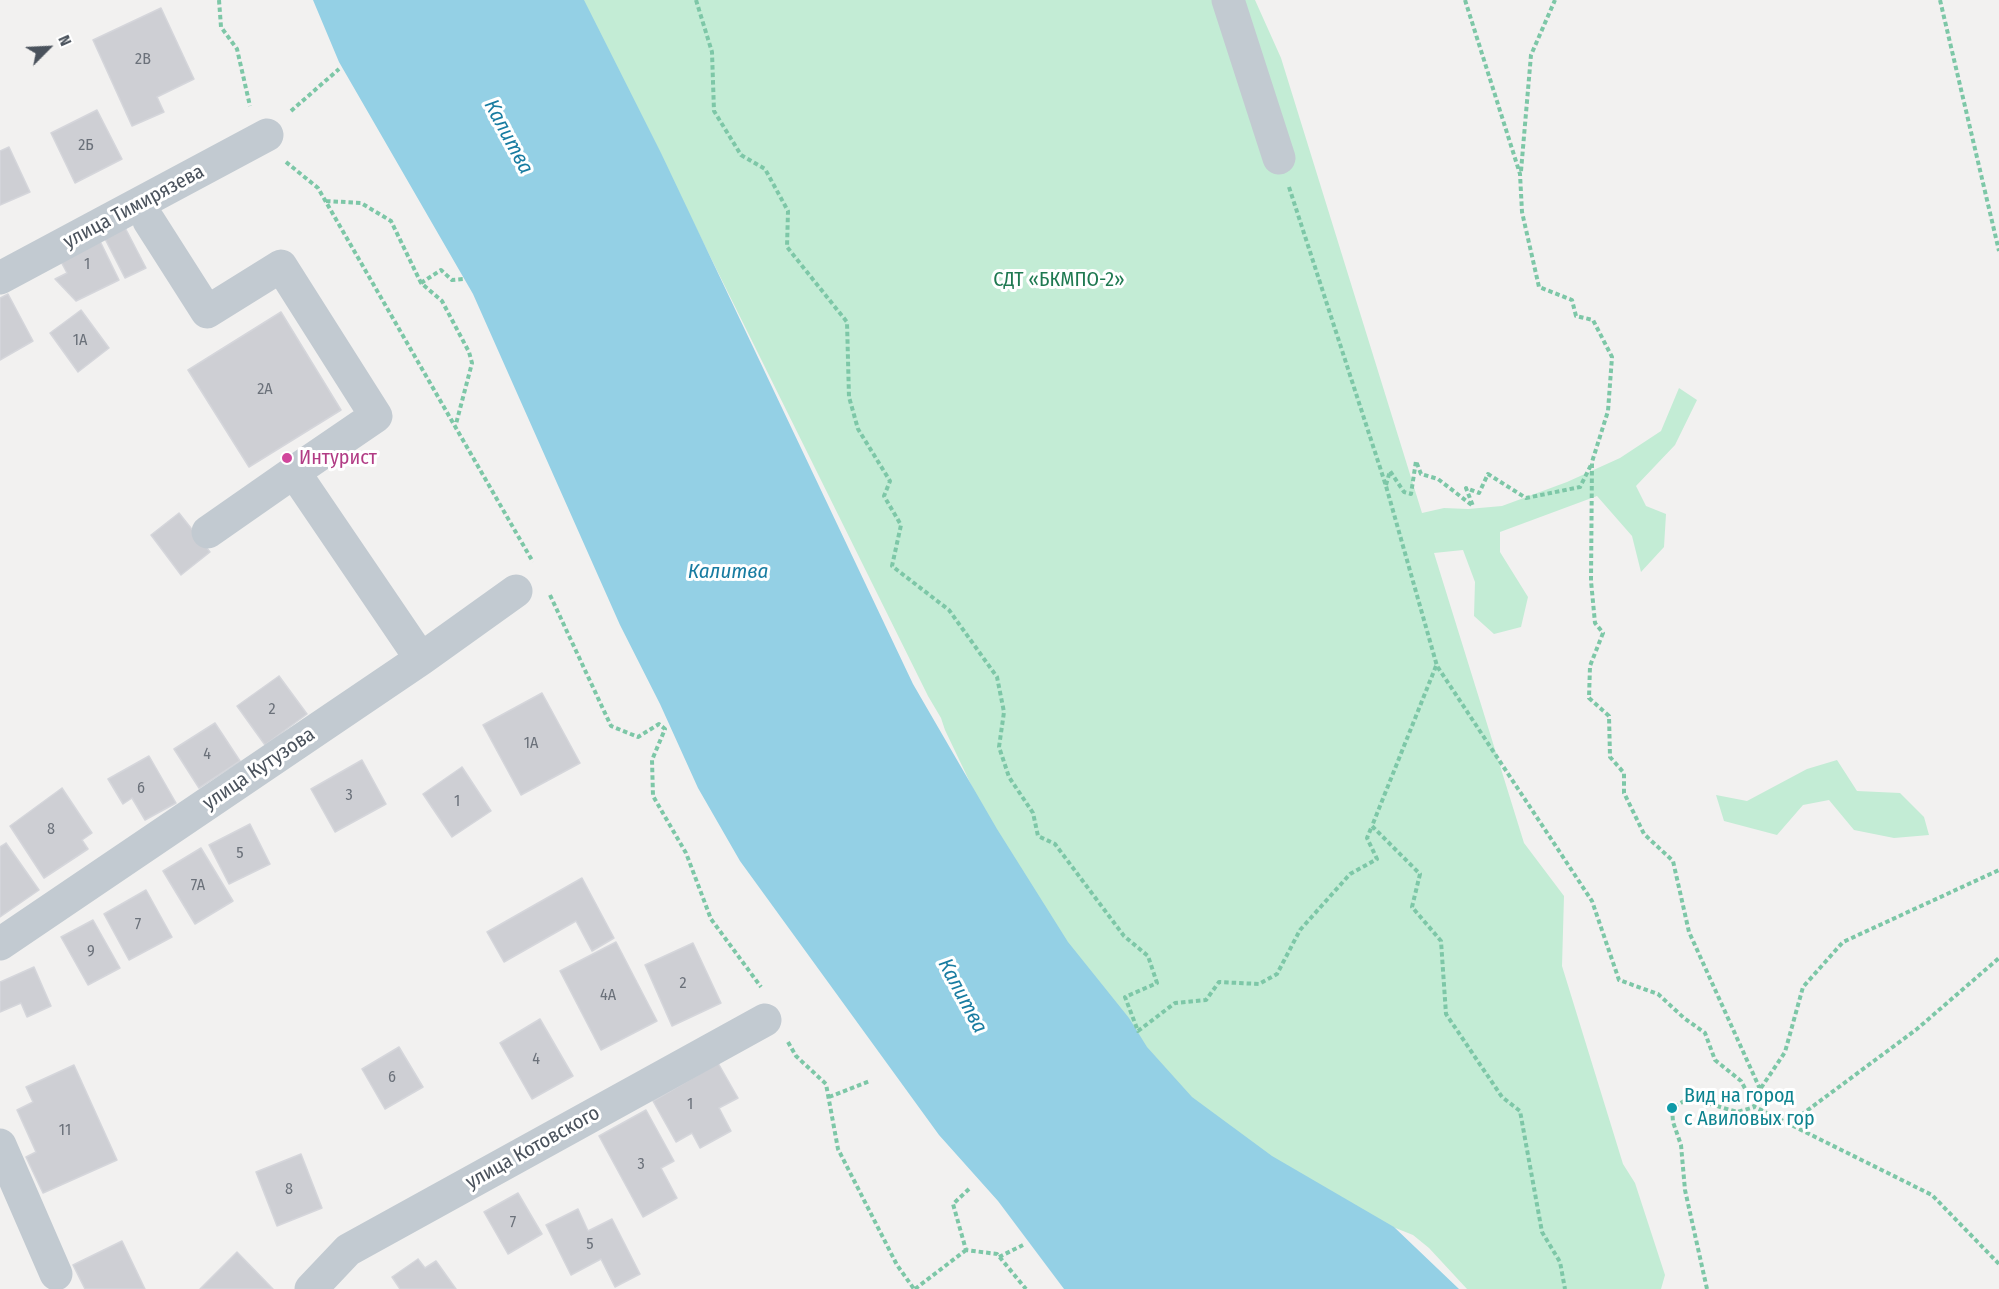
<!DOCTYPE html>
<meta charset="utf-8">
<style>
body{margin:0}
#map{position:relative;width:1999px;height:1289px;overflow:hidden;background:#f2f1f0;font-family:"Fira Sans Condensed",sans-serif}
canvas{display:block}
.north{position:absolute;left:18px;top:18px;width:60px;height:60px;-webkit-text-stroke:4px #fff;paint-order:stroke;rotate:66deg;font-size:16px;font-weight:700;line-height:24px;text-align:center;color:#4a525c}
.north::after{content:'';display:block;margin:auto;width:21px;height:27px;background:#4a525c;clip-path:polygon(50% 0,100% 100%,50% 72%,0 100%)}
</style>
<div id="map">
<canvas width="1999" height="1289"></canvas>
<div class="north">N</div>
</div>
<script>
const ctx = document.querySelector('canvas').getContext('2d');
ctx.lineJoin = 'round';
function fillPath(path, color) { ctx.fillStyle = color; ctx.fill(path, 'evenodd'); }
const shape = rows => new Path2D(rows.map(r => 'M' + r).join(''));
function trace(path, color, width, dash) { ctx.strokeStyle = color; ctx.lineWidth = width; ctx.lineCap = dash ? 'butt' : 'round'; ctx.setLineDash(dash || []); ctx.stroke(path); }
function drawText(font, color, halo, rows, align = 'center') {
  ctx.font = font + ' "Fira Sans Condensed",sans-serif'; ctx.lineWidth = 6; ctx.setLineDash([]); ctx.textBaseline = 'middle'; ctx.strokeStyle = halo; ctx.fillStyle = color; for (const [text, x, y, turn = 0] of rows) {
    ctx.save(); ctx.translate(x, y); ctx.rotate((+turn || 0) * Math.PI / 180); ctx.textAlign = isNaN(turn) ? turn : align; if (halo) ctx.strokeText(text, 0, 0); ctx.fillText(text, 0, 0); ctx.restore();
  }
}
fillPath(shape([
 [583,0,1255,0,1281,58,1422,513,1444,508,1468,509,1502,506,1567,482,1620,458,1661,431,1679,388,1697,400,1675,445,1636,486,1646,506,1666,514,1664,547,1641,572,1632,536,1597,496,1500,532,1500,552,1528,597,1521,627,1494,634,1474,616,1475,582,1463,550,1434,553,1524,843,1564,896,1562,966,1623,1164,1635,1183,1665,1275,1661,1289,1467,1289,1429,1248,1413,1235,1338,1205,1209,1133,1037,923,945,730,941,718,928,696],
 [1837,760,1857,791,1900,793,1924,817,1929,835,1894,838,1854,830,1829,800,1803,805,1777,835,1724,821,1716,795,1747,801,1807,769]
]), '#c3ecd5');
fillPath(shape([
 [313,0,584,0,661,153,913,684,997,829,1068,942,1129,1018,1147,1047,1192,1097,1272,1156,1394,1227,1459,1289,1064,1289,998,1201,939,1135,740,861,698,788,660,704,620,625,473,294,339,62]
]), '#94d0e5');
const building = shape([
 [161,8,194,79,157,97,164,112,132,126,93,40,161,8],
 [97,110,122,159,75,183,51,133,97,110],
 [9,147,30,192,0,205,0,151,9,147],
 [120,218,146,268,125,278,100,229,120,218],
 [98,237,119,280,76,301,55,279,67,273,58,256,98,237],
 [8,294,33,341,0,360,0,298,8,294],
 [81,310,109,348,78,372,50,333,81,310],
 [281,312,341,410,249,467,188,370,281,312],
 [179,513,210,552,181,575,151,535,179,513],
 [279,676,307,714,265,745,237,706,279,676],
 [542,693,580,763,521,795,483,725,542,693],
 [215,723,240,761,199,788,174,749,215,723],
 [149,756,176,803,145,820,132,798,123,804,108,779,149,756],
 [362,760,386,804,335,832,311,789,362,760],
 [462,767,491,811,452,837,423,794,462,767],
 [62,788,92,833,82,840,88,849,44,878,10,826,62,788],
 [250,824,270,864,229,884,209,845,250,824],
 [6,843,39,890,0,917,0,847,6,843],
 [201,848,233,901,195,924,163,871,201,848],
 [582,878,614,938,592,951,576,921,504,962,487,932,582,878],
 [146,890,172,937,129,960,104,914,146,890],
 [93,920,120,968,88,985,61,937,93,920],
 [616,942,657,1021,601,1050,560,971,616,942],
 [693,943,721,1003,672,1026,645,965,693,943],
 [34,967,51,1006,27,1017,21,1003,0,1012,0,982,34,967],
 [540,1019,573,1076,532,1099,500,1043,540,1019],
 [399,1047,423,1087,385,1109,362,1069,399,1047],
 [718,1063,738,1098,719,1108,731,1131,700,1148,692,1133,676,1142,653,1101,718,1063],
 [74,1065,117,1160,43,1193,26,1157,36,1152,17,1110,33,1102,26,1087,74,1065],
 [646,1110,674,1161,661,1168,677,1198,643,1217,599,1136,646,1110],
 [301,1154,322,1208,277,1226,256,1172,301,1154],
 [518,1193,542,1234,508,1254,484,1212,518,1193],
 [578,1209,588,1231,612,1219,640,1274,615,1287,601,1259,571,1275,546,1225,578,1209],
 [122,1241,145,1289,85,1289,73,1265,122,1241],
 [237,1252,273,1289,200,1289,237,1252],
 [418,1259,425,1268,436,1261,456,1289,400,1289,392,1277,418,1259]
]);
fillPath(building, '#cecfd4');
trace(building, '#d5d6db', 1.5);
trace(shape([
 [219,0,221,27,237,49,250,106],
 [696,0,712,52,714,111,741,155,765,169,788,211,787,247,847,322,849,397,858,429,890,481,884,496,901,525,892,566,949,610,997,677,1004,712,999,747,1009,777,1033,813,1038,836,1055,844,1124,936,1148,956,1157,983,1125,997,1138,1031,1175,1003,1206,1000,1219,982,1259,984,1277,974,1300,930,1350,874,1377,859,1367,838,1372,826],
 [1465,0,1520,174,1522,212,1539,287,1572,300,1576,316,1593,320,1612,357,1608,411,1592,462,1591,581,1595,623,1603,633,1590,666,1589,698,1609,716,1610,757,1624,773,1624,793,1644,834,1673,861,1689,932,1760,1089,1751,1100],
 [1940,0,1999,251],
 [291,111,339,69],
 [286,162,318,188,533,562],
 [1521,171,1531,55,1555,0],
 [1289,187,1386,486,1437,666,1592,901,1619,980,1658,994,1684,1018,1705,1033,1715,1060,1741,1081,1755,1107,1932,1195,1999,1264],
 [326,201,361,203,391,221,421,283,442,301,469,352,472,363,456,424],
 [421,283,441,270,452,280,464,279],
 [1386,485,1390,471,1404,492,1411,494,1416,461,1421,474,1438,479,1473,506,1466,488,1479,493,1488,474,1526,498,1580,487,1591,465],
 [550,595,611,726,638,737,659,724,665,729,652,760,653,796,686,853,711,919,761,987],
 [1436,666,1372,826,1420,874,1412,907,1441,941,1446,1014,1502,1097,1520,1111,1542,1232,1560,1262,1565,1289],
 [788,1042,796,1056,826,1084,838,1149,897,1265,914,1289],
 [1761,1088,1785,1052,1803,987,1843,942,1999,870],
 [829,1097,870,1081],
 [1789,1124,1917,1029,1999,958],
 [969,1189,953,1204,966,1250,997,1254,1026,1289],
 [999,1257,1023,1245],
 [915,1289,966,1250],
 [1707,1289,1685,1190,1681,1145,1673,1122,1672,1108,1686,1100,1707,1103,1737,1112,1755,1107]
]), '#7dc7a7', 4, [4.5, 3]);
trace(shape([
 [1228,0,1279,158],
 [149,221,207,312,281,266,376,416,294,472],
 [0,278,267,135],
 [208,532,294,472,421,659],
 [0,944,421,659,516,591],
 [0,1145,56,1274],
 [311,1289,348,1250,765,1020]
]), '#c2cad1', 33);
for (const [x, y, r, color] of [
 [287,458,6,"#d1479c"],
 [1672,1108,6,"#0f9aa8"]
]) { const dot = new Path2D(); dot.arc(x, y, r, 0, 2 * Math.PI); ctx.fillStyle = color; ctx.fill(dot); trace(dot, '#fff', 2); }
drawText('16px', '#6b717a', null, [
 ["2В",143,60],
 ["2Б",86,146],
 ["1",87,265],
 ["1А",80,341],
 ["2А",265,390],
 ["2",272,710],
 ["1А",531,744],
 ["4",207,755],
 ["6",141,789],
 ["3",349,796],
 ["1",457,802],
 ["8",51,830],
 ["5",240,854],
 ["7А",198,886],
 ["7",138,925],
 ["9",91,952],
 ["2",683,984],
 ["4А",608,996],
 ["4",536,1060],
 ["6",392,1078],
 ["1",690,1105],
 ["11",65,1131],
 ["3",641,1165],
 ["8",289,1190],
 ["7",513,1223],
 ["5",590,1245]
]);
drawText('20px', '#4a525c', '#fff', [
 ["улица Тимирязева",134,207,-28],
 ["улица Кутузова",259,769,-34],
 ["улица Котовского",533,1148,-29]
]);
drawText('20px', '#1f7951', '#fff', [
 ["СДТ «БКМПО-2»",1059,280]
]);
drawText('20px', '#b23c85', '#fff', [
 ["Интурист",299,458]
], 'left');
drawText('20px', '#0d838f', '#fff', [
 ["Вид на город",1684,1096],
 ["с Авиловых гор",1684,1119]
], 'left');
drawText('italic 21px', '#187ca1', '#fff', [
 ["Калитва",508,137,62],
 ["Калитва",728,572],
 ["Калитва",962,996,62]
]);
</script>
